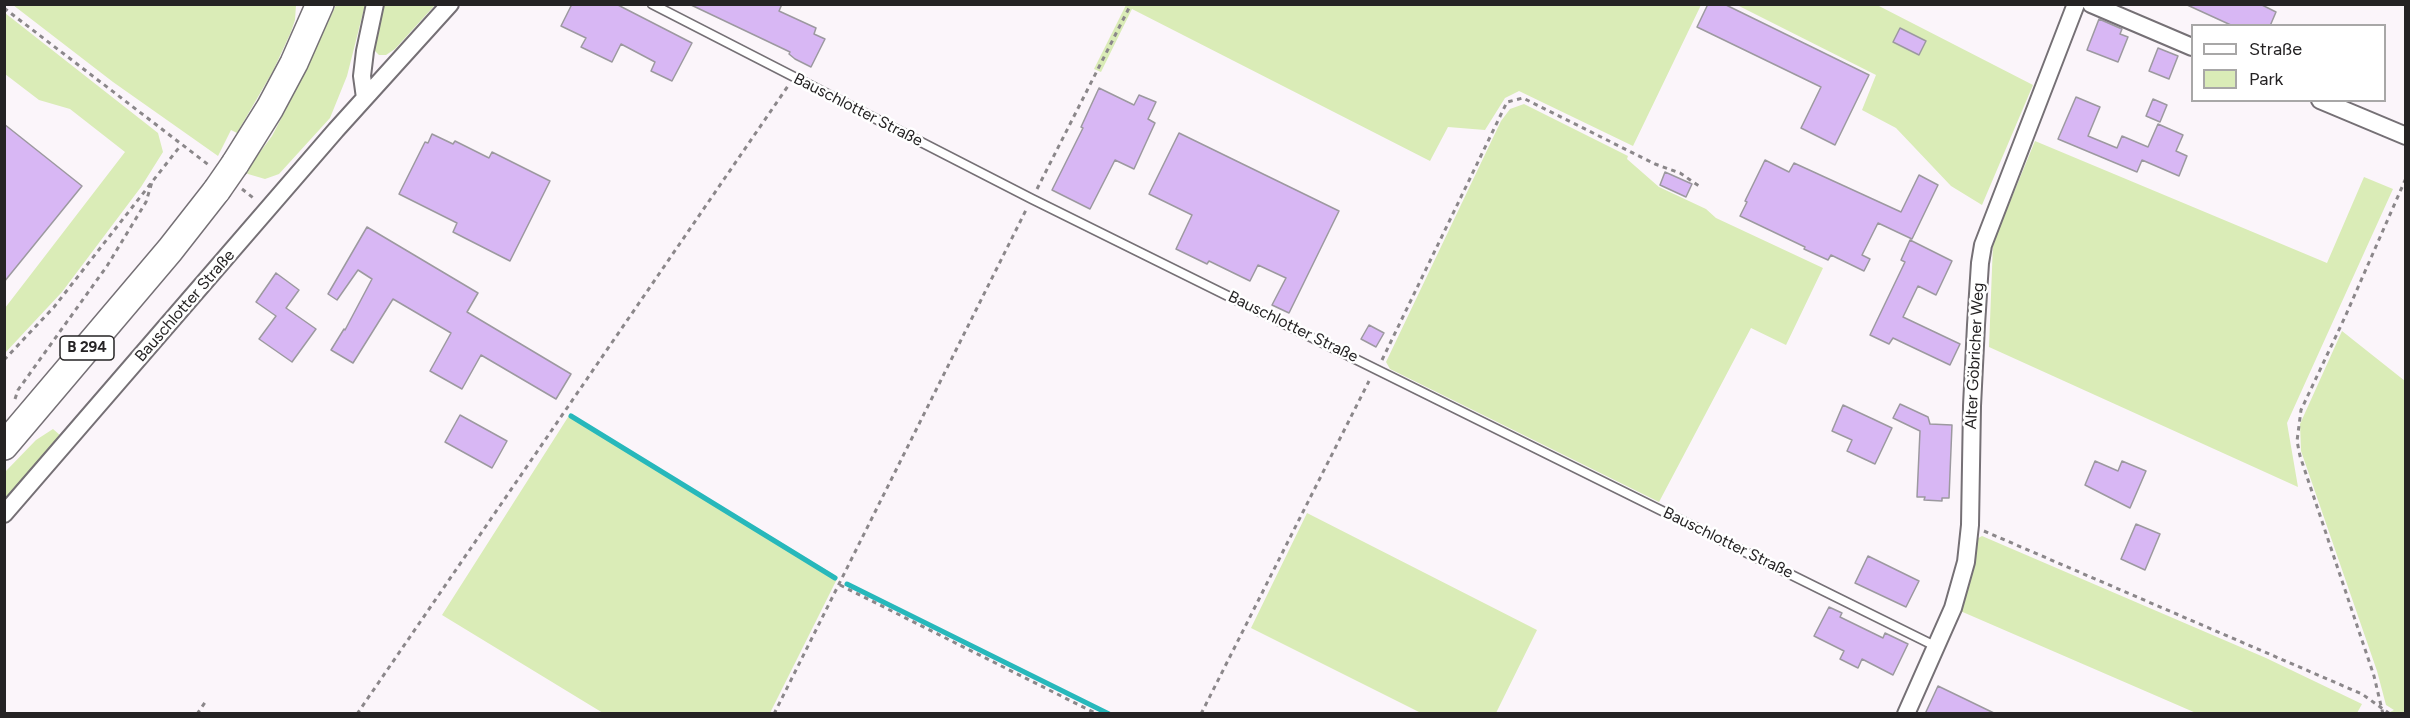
<!DOCTYPE html>
<meta charset="utf-8">
<style>
body{margin:0}
#map{position:relative;width:2410px;height:718px;overflow:hidden;background:#fbf5fa;font-family:Figtree,sans-serif}
canvas{display:block}
.frame{position:absolute;inset:0;border:6px solid #252324;pointer-events:none}
.legend{position:absolute;left:2191px;top:24px;width:195px;height:78px;box-sizing:border-box;background:#fff;border:2px solid #a8a7a7;margin:0;padding:8px 10px;list-style:none;font-size:18px;color:#252324}
.legend li{display:flex;align-items:center;gap:12px;height:30px}
.legend b{width:30px;border:2px solid #a8a7a7}
</style>
<div id="map">
<canvas width="2410" height="718"></canvas>
<div class="frame"></div>
<ul class="legend">
<li><b style="height:8px;background:#fff"></b>Straße</li>
<li><b style="height:16px;background:#daecb7"></b>Park</li>
</ul>
</div>
<script>
const ctx = document.querySelector('canvas').getContext('2d');
ctx.lineJoin = 'round';
function fillPath(path, color) { ctx.fillStyle = color; ctx.fill(path, 'evenodd'); }
const shape = rows => new Path2D(rows.map(r => 'M' + r).join(''));
function trace(path, color, width, dash) { ctx.strokeStyle = color; ctx.lineWidth = width; ctx.lineCap = dash ? 'butt' : 'round'; ctx.setLineDash(dash || []); ctx.stroke(path); }
function drawText(font, color, halo, rows, align = 'center') {
  ctx.font = font + ' Figtree,sans-serif'; ctx.lineWidth = 5; ctx.setLineDash([]); ctx.textBaseline = 'middle'; ctx.strokeStyle = halo; ctx.fillStyle = color; for (const [text, x, y, turn = 0] of rows) {
    ctx.save(); ctx.translate(x, y); ctx.rotate((+turn || 0) * Math.PI / 180); ctx.textAlign = isNaN(turn) ? turn : align; if (halo) ctx.strokeText(text, 0, 0); ctx.fillText(text, 0, 0); ctx.restore();
  }
}
fillPath(shape([
 [296,5,295,20,291,32,273,71,237,133,231,130,218,156,113,82,13,5],
 [336,5,365,5,347,76,330,118,279,174,265,179,248,174,245,172,272,136,296,90],
 [381,5,435,5,395,49,386,55,379,55,373,49],
 [1126,5,1126,4,1701,5,1633,146,1519,91,1505,98,1485,130,1448,127,1430,161,1132,9,1101,72,1094,69],
 [1737,5,1877,5,2033,85,1982,205,1951,186,1896,128,1862,110,1876,75],
 [5,13,158,133,163,152,141,187,62,292,5,353,5,308,125,152,70,109,39,100,5,74],
 [1524,104,1628,156,1627,159,1659,187,1706,209,1716,218,1823,268,1786,345,1751,328,1659,502,1390,369,1386,362,1501,121,1510,109],
 [2035,141,2327,263,2364,177,2393,189,2287,423,2298,487,1989,347,1993,243],
 [2342,331,2405,381,2405,713,2388,713,2394,710,2386,705,2377,671,2301,451,2300,424],
 [570,414,838,577,770,713,603,713,442,615],
 [53,429,61,436,5,501,5,472,36,440],
 [1307,513,1537,630,1496,713,1421,713,1251,628],
 [1982,536,2266,658,2362,704,2357,713,2196,713,1958,610,1975,540]
]), '#daecb7');
trace(shape([
 [571,416,835,578],
 [847,584,1109,714]
]), '#27b8bb', 5);
const building = shape([
 [572,4,616,4,692,43,672,81,651,71,655,62,621,44,612,62,581,47,586,38,561,26,572,4],
 [689,4,782,4,779,11,816,28,814,34,825,39,811,67,795,59,789,54,790,52,689,4],
 [1708,4,1724,4,1869,75,1835,145,1801,128,1821,87,1697,27,1708,4],
 [2185,4,2260,4,2276,12,2270,26,2233,26,2185,4],
 [2099,19,2122,29,2120,34,2128,37,2118,62,2087,50,2099,19],
 [1900,28,1926,41,1919,55,1893,42,1900,28],
 [2158,48,2178,56,2169,79,2149,71,2158,48],
 [1099,88,1134,105,1139,95,1156,102,1148,119,1155,123,1134,169,1115,160,1090,209,1052,190,1083,128,1081,127,1099,88],
 [2076,97,2100,107,2088,136,2117,148,2122,136,2148,147,2158,124,2183,135,2176,151,2187,156,2179,176,2142,160,2137,172,2058,139,2076,97],
 [2153,99,2167,105,2160,122,2146,116,2153,99],
 [4,124,82,186,4,282,4,124],
 [1179,133,1339,211,1289,313,1272,305,1286,278,1258,265,1250,281,1209,261,1207,264,1176,249,1192,215,1149,194,1179,133],
 [432,134,453,144,455,141,489,158,492,152,550,181,510,261,453,232,457,223,399,194,425,142,428,143,432,134],
 [1765,160,1789,172,1794,163,1901,212,1919,175,1938,185,1912,239,1878,223,1862,255,1870,259,1864,271,1831,255,1828,260,1804,249,1805,247,1740,216,1747,202,1745,201,1765,160],
 [1665,172,1692,184,1686,197,1660,185,1665,172],
 [367,227,478,293,467,312,571,374,556,399,481,355,462,389,430,371,451,333,393,299,353,363,331,350,344,329,345,330,372,279,358,270,337,300,328,294,367,227],
 [1910,240,1952,261,1936,295,1918,286,1903,317,1960,344,1950,365,1893,338,1889,344,1870,335,1905,262,1901,260,1910,240],
 [276,273,299,290,286,308,316,329,292,362,259,339,276,316,256,302,276,273],
 [1369,325,1384,333,1376,347,1361,339,1369,325],
 [1900,404,1928,417,1930,424,1952,425,1949,498,1942,498,1942,501,1924,500,1925,497,1917,497,1920,431,1893,418,1900,404],
 [1843,405,1892,428,1875,464,1847,451,1852,440,1832,431,1843,405],
 [460,415,507,441,492,468,445,442,460,415],
 [2095,461,2118,471,2122,461,2146,471,2130,508,2085,485,2095,461],
 [2136,524,2160,534,2145,570,2121,559,2136,524],
 [1868,556,1919,581,1906,607,1855,583,1868,556],
 [1829,607,1842,613,1840,617,1883,638,1885,633,1908,644,1893,675,1862,659,1858,668,1840,659,1844,651,1814,636,1829,607],
 [1938,686,1996,714,1925,714,1938,686]
]);
fillPath(building, '#d8b7f4');
trace(building, '#9c999f', 1.5);
const service = shape([
 [652,4,1032,199,1935,646]
]);
const minor = shape([
 [2091,4,2192,47],
 [365,98,362,76,365,51,375,4],
 [2320,100,2406,136],
 [4,514,336,130,450,4],
 [1906,714,1953,608,1966,562,1970,525,1972,406,1976,325,1980,263,1983,245,2076,4]
]);
const primary = shape([
 [235,164,270,108,294,63,320,4],
 [4,446,170,250,217,190]
]);
trace(service, '#757075', 11);
trace(minor, '#757075', 20);
trace(primary, '#757075', 30);
trace(shape([
 [4,8,210,166],
 [242,189,256,200],
 [1037,189,1131,4],
 [4,360,54,307,181,145],
 [1382,360,1507,102,1523,98,1655,164,1680,173,1702,188],
 [15,399,18,390,107,266,146,202,152,182],
 [1984,531,2362,694,2390,714],
 [840,585,1097,714],
 [197,714,206,701],
 [357,714,788,86],
 [774,714,1027,208],
 [1201,714,1369,381],
 [2383,714,2374,676,2300,456,2297,441,2301,410,2345,317,2406,178]
]), '#8b878a', 3, [4.5, 4.5]);
trace(service, '#fff', 8);
trace(minor, '#fff', 16);
trace(primary, '#fff', 27);
const primaryBridge = shape([
 [217,190,235,164]
]);
trace(primaryBridge, '#757075', 30, []);
trace(primaryBridge, '#fff', 27);
for (const [x, y, w] of [
 [87,348,54]
]) { const box = new Path2D(); box.roundRect(x - w / 2, y - 12, w, 24, 4.5); ctx.fillStyle = '#fff'; ctx.fill(box); trace(box, '#252324', 1.5); }
drawText('bold 15px', '#252324', null, [
 ["B 294",87,348]
]);
drawText('16px', '#252324', '#fff', [
 ["Bauschlotter Straße",858,110,27],
 ["Bauschlotter Straße",185,306,-49],
 ["Bauschlotter Straße",1293,327,26],
 ["Alter Göbricher Weg",1975,356,-87],
 ["Bauschlotter Straße",1728,543,26]
]);
</script>
